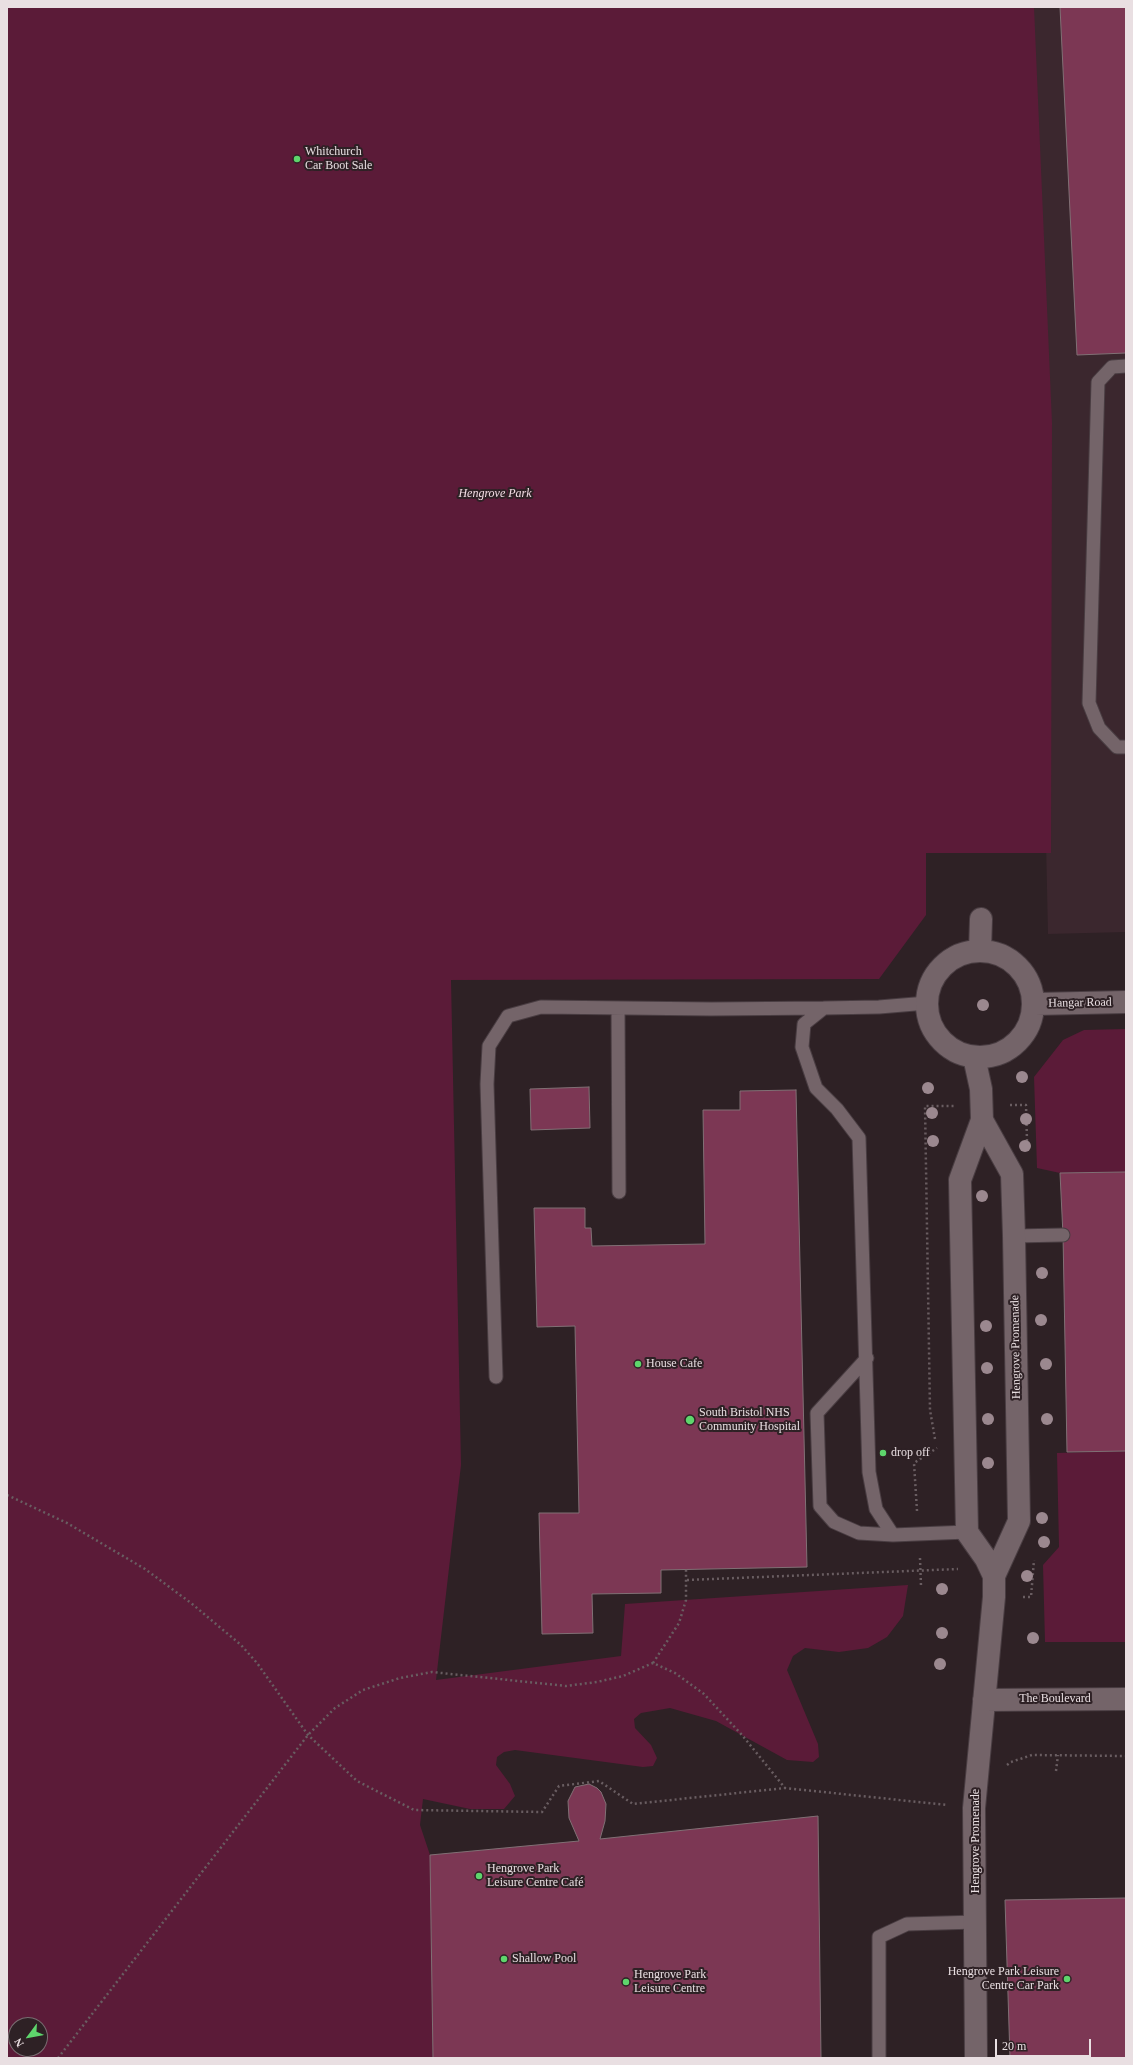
<!DOCTYPE html>
<meta charset="utf-8">
<style>
body{margin:0}
#map{position:relative;width:1133px;height:2065px;overflow:hidden;background:#2e2125;font-family:Georgia,serif}
canvas{display:block}
.frame{position:absolute;inset:0;border:8px solid #e9dfe2;pointer-events:none}
.north{position:absolute;left:8px;top:2017px;width:40px;height:40px;box-sizing:border-box;background:#2e2125;border:1px solid #796d71;border-radius:50%;rotate:238deg;font-size:11px;font-weight:700;line-height:16px;text-align:center;color:#e9dfe2}
.north::after{content:'';display:block;margin:auto;width:14px;height:18px;background:#5ed56c;clip-path:polygon(50% 0,100% 100%,50% 72%,0 100%)}
.scale{position:absolute;left:995px;top:2039px;width:96px;height:18px;box-sizing:border-box;border:2px solid #e9dfe2;border-top:0;padding-left:5px;font-size:12px;line-height:14px;white-space:nowrap;color:#e9dfe2;-webkit-text-stroke:3px #2e2125;paint-order:stroke}
</style>
<div id="map">
<canvas width="1133" height="2065"></canvas>
<div class="frame"></div>
<div class="north">N</div>
<div class="scale">20 m</div>
</div>
<script>
const ctx = document.querySelector('canvas').getContext('2d');
ctx.lineJoin = 'round';
function fillPath(path, color) { ctx.fillStyle = color; ctx.fill(path, 'evenodd'); }
const shape = rows => new Path2D(rows.map(r => 'M' + r).join(''));
function trace(path, color, width, dash) { ctx.strokeStyle = color; ctx.lineWidth = width; ctx.lineCap = dash ? 'butt' : 'round'; ctx.setLineDash(dash || []); ctx.stroke(path); }
function drawText(font, color, halo, rows, align = 'center') {
  ctx.font = font + ' Georgia,serif'; ctx.lineWidth = 4; ctx.setLineDash([]); ctx.textBaseline = 'middle'; ctx.strokeStyle = halo; ctx.fillStyle = color; for (const [text, x, y, turn = 0] of rows) {
    ctx.save(); ctx.translate(x, y); ctx.rotate((+turn || 0) * Math.PI / 180); ctx.textAlign = isNaN(turn) ? turn : align; if (halo) ctx.strokeText(text, 0, 0); ctx.fillText(text, 0, 0); ctx.restore();
  }
}
fillPath(shape([
 [1028,7,1126,7,1126,932,1048,934]
]), '#3b272e');
fillPath(shape([
 [7,7,1034,7,1052,423,1051,853,926,853,926,915,879,979,451,980,461,1465,436,1680,621,1656,625,1604,908,1585,903,1616,887,1637,868,1648,839,1652,805,1648,793,1656,787,1670,818,1744,819,1757,813,1762,787,1760,716,1721,670,1708,641,1713,634,1719,635,1728,651,1745,657,1758,653,1766,643,1767,515,1750,504,1752,497,1757,496,1765,510,1784,515,1796,504,1809,470,1809,423,1799,420,1825,430,1855,433,2058,7,2058],
 [16,2025,40,2025,40,2049,16,2049],
 [1126,1029,1126,1172,1060,1173,1037,1168,1034,1077,1063,1040,1084,1030],
 [1126,1451,1126,1642,1045,1642,1043,1565,1059,1547,1057,1453]
]), '#5b1b38');
const building = shape([
 [1060,7,1126,7,1126,353,1077,355,1060,7],
 [589,1087,590,1128,531,1130,530,1089,589,1087],
 [796,1090,807,1567,661,1570,661,1593,592,1594,593,1633,542,1634,539,1513,579,1513,575,1326,537,1327,534,1208,585,1208,585,1228,591,1228,592,1246,705,1244,703,1110,740,1110,740,1091,796,1090],
 [1126,1172,1126,1451,1067,1452,1063,1235,1060,1173,1126,1172],
 [589,1784,597,1788,601,1792,606,1804,605,1821,600,1839,818,1816,821,2058,433,2058,430,1855,579,1841,569,1818,568,1801,575,1787,589,1784],
 [1126,1898,1126,2058,1010,2058,1005,1900,1126,1898]
]);
fillPath(building, '#7c3754');
trace(building, '#817075', 1);
const service = shape([
 [1126,366,1112,367,1098,382,1089,703,1099,728,1117,747,1126,747],
 [927,1003,879,1007,824,1008,804,1024,802,1047,816,1088,837,1109,859,1138,869,1472,876,1509,893,1535,967,1532],
 [618,1008,619,1192],
 [1014,1236,1063,1235],
 [867,1358,817,1413,820,1506,834,1522,859,1533,893,1535],
 [496,1377,487,1084,489,1046,508,1016,541,1007,711,1009,824,1008],
 [879,2058,879,1937,907,1924,976,1922]
]);
const minor = shape([
 '927 1004a53 53 0 1 1 106 0a53 53 0 1 1-106 0Z',
 [980,951,981,919],
 [1035,1004,1126,1002],
 [974,1057,981,1089,982,1120,960,1180,967,1532,986,1559,994,1576,994,1597,974,1808,976,2058],
 [982,1120,1012,1174,1014,1236,1019,1521,994,1576],
 [984,1700,1126,1699]
]);
trace(service, '#493d42', 15);
trace(minor, '#493d42', 24);
trace(shape([
 [1010,1105,1026,1105,1027,1141],
 [935,1439,930,1410,925,1106,955,1106],
 [7,1495,67,1523,145,1569,191,1603,241,1645,257,1663,308,1735,357,1781,414,1810,542,1812,559,1786,599,1781,633,1804,785,1788],
 [917,1511,914,1463,937,1448],
 [920,1558,921,1586],
 [687,1580,958,1569],
 [1023,1597,1031,1597,1034,1560],
 [653,1663,679,1623,686,1600,686,1569],
 [1007,1765,1011,1762,1032,1755,1126,1756],
 [1056,1771,1058,1755],
 [58,2058,308,1735,335,1708,363,1690,400,1678,432,1672,566,1686,597,1682,623,1676,653,1663,675,1673,704,1694,742,1735,785,1788,947,1805]
]), '#695d61', 2.5, [2, 3]);
trace(service, '#746469', 13);
trace(minor, '#746469', 22);
ctx.fillStyle = '#9b888f';
for (const [x, y] of [
 [983,1005],
 [1022,1077],
 [928,1088],
 [932,1113],
 [1026,1119],
 [933,1141],
 [1025,1146],
 [982,1196],
 [1042,1273],
 [1041,1320],
 [986,1326],
 [1046,1364],
 [987,1368],
 [988,1419],
 [1047,1419],
 [988,1463],
 [1042,1518],
 [1044,1542],
 [1027,1576],
 [942,1589],
 [942,1633],
 [1033,1638],
 [940,1664]
]) { ctx.beginPath(); ctx.arc(x, y, 6, 0, 2 * Math.PI); ctx.fill(); }
for (const [x, y, r, color] of [
 [297,159,4,"#5ed56c"],
 [638,1364,4,"#5ed56c"],
 [690,1420,5,"#5ed56c"],
 [883,1453,4,"#5ed56c"],
 [479,1876,4,"#5ed56c"],
 [504,1959,4,"#5ed56c"],
 [1067,1979,4,"#5ed56c"],
 [626,1982,4,"#5ed56c"]
]) { const dot = new Path2D(); dot.arc(x, y, r, 0, 2 * Math.PI); ctx.fillStyle = color; ctx.fill(dot); trace(dot, '#2e2125', 1.5); }
drawText('12px', '#e9dfe2', '#2e2125', [
 ["Whitchurch",305,152],
 ["Car Boot Sale",305,166],
 ["House Cafe",646,1364],
 ["South Bristol NHS",699,1413],
 ["Community Hospital",699,1427],
 ["drop off",891,1453],
 ["Hengrove Park",487,1869],
 ["Leisure Centre Café",487,1883],
 ["Shallow Pool",512,1959],
 ["Hengrove Park Leisure",1059,1972,"right"],
 ["Centre Car Park",1059,1986,"right"],
 ["Hengrove Park",634,1975],
 ["Leisure Centre",634,1989]
], 'left');
drawText('italic 12px', '#f4dde5', '#2e2125', [
 ["Hengrove Park",495,494]
]);
drawText('12px', '#e9dfe2', '#2e2125', [
 ["Hangar Road",1080,1003,-1],
 ["Hengrove Promenade",1016,1347,-91],
 ["The Boulevard",1055,1699],
 ["Hengrove Promenade",976,1841,-90]
]);
</script>
